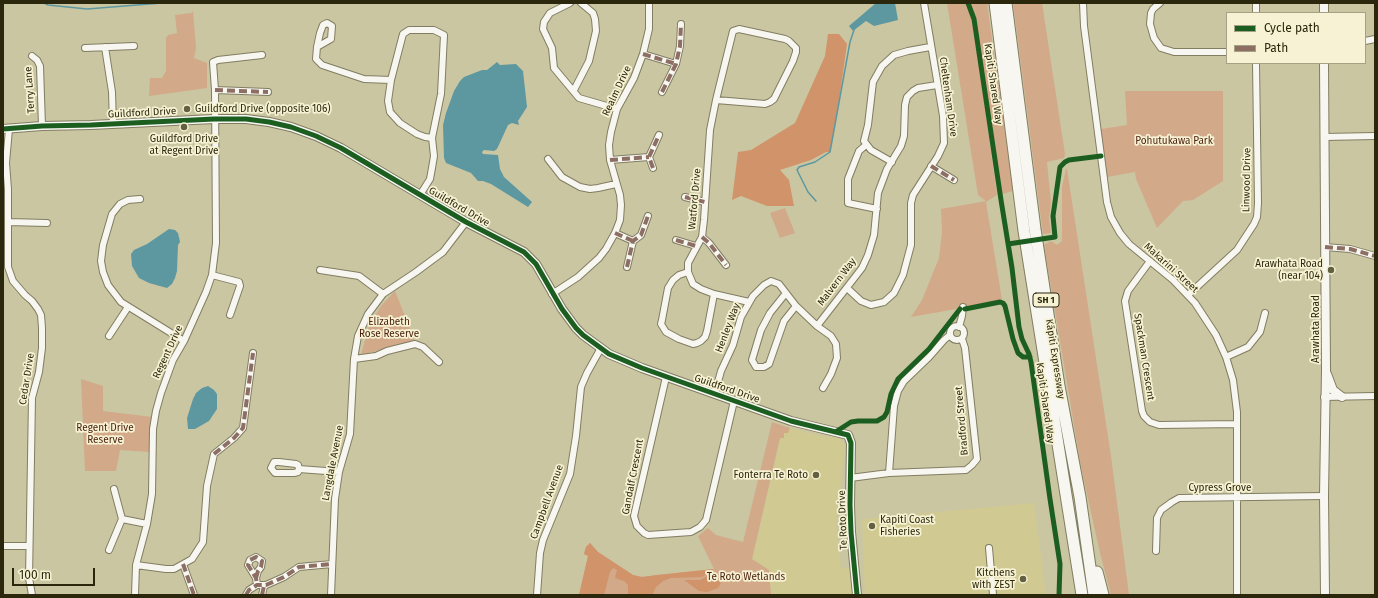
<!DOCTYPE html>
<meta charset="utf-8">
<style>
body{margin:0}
#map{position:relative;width:1378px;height:598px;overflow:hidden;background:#cac6a2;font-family:"Fira Sans",sans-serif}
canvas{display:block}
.frame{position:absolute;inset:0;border:4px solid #2b270d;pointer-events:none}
.legend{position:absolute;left:1226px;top:12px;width:140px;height:52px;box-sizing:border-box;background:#f6f2d3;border:1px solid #a5a184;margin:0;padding:5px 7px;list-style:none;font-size:12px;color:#2b270d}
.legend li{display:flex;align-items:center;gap:8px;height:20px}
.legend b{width:20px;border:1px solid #a5a184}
.scale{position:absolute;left:12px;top:568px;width:83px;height:18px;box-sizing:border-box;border:2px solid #2b270d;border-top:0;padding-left:5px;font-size:12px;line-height:14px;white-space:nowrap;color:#2b270d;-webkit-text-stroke:3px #f6f2d3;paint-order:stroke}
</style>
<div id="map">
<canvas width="1378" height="598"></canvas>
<div class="frame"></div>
<ul class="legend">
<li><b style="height:5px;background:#1b5e20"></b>Cycle path</li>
<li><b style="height:5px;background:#8d6e63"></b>Path</li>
</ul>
<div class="scale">100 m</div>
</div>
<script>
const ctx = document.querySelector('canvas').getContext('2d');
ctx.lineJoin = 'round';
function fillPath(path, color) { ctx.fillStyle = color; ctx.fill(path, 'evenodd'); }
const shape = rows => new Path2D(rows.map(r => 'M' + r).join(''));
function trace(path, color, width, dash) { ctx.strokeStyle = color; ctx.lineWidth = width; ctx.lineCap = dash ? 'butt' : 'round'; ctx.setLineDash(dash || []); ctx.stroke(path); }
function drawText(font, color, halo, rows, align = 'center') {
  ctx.font = font + ' "Fira Sans",sans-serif'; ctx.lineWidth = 3.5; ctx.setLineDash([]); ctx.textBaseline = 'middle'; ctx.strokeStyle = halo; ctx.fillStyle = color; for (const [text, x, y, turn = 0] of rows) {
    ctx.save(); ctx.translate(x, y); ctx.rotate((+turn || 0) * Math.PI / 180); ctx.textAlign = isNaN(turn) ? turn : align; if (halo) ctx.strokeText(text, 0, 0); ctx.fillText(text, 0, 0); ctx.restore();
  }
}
fillPath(shape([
 [790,428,822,436,839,438,845,444,836,523,841,568,850,568,852,595,771,595,769,570,752,559,779,444,780,438,784,433,788,433],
 [1034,503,1046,595,865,595,862,519]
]), '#d0c991');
fillPath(shape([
 [947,3,966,3,973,21,997,195,986,202,1002,300,968,306,959,306,956,309,911,317,922,300,939,258,942,232,941,209,986,201,978,195],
 [969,3,987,3,1013,191,1002,194,975,19],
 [1013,3,1042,3,1065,154,1064,158,1047,162,1051,203,1049,218,1051,233,1043,234],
 [193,11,196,48,194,58,207,63,207,88,149,96,150,78,162,78,166,71,166,38,168,35,177,33,175,15,191,13],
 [1125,91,1223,91,1223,181,1193,200,1183,201,1157,228,1136,179,1135,172,1107,177,1101,129,1127,125],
 [1066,169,1067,169,1111,456,1129,595,1111,595,1100,553,1081,467,1044,245,1051,241,1057,245,1062,241,1062,187],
 [785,208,795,233,780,238,770,213],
 [395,291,415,341,361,355,369,326,381,306],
 [81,379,103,386,103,411,152,417,149,452,120,450,116,471,85,471],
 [772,422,790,428,788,433,784,433,784,438,780,438,752,559,769,570,771,595,579,595,588,556,584,554,586,547,590,543,598,552,633,575,642,577,657,575,714,569,698,536,708,528,716,535,743,542]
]), '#d2a989');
fillPath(shape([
 [828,34,839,34,847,44,840,94,830,152,826,152,811,160,780,170,789,180,794,206,767,206,741,196,732,200,738,152,751,150,795,123,825,56],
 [590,543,598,552,633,575,642,577,657,575,714,569,702,577,671,578,663,581,656,587,652,595,628,595,628,585,624,581,615,578,617,570,613,568,610,572,604,595,579,595,588,556,584,554,586,547],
 [711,574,721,583,718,588,707,592,699,591,684,580,700,580]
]), '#d19369');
fillPath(shape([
 [876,3,895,3,898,20,874,26,866,21,853,31,849,26],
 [497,62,500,65,516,64,523,71,527,107,518,121,519,125,512,123,508,125,497,149,494,151,484,150,482,152,483,154,498,155,500,169,504,177,532,202,528,207,491,184,483,181,478,181,471,173,446,163,444,158,443,125,446,113,454,91,460,81,464,77,482,70,487,70],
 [169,229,175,230,178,233,180,242,178,245,177,271,175,278,172,284,167,288,149,283,139,278,132,266,131,254,134,250,147,244],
 [208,386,214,390,217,394,217,409,209,421,195,429,188,429,187,418,193,399,196,393,202,388]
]), '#5d98a1');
trace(shape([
 [44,3,48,5,87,9,162,3],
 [816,201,808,192,797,170,799,167,815,162,830,152,850,42,854,30]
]), '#5d98a1', 1.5);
const street = shape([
 [570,3,550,13,544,22,543,29,552,48,554,68,579,98,617,109],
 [1083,3,1084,26,1101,156,1107,202,1111,217,1120,233,1129,244,1173,280,1195,303,1216,335,1226,357,1233,380,1237,412,1237,595],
 [1160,3,1153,9,1151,13,1150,24,1154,38,1161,48,1174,52,1227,52],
 [1256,3,1256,13],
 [1365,41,1375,39],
 [105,47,112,92,113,124],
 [317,47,331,39,332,26,327,23,323,25,320,33,317,47,316,59,322,65,364,79,391,80],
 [85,48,134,46],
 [643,54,676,64],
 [32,56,37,60,40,66,42,126],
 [215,90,268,92],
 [574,90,589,61,596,31,595,19,593,13,581,3],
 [662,92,676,64,680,46,681,24],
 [716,100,765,104,770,102,774,99,793,61,796,52,796,48,789,41,785,39,739,29,733,31,716,100,710,130,704,220,702,237,688,263,688,272,693,284,701,289,714,294,749,302],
 [9,129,6,163,8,189,8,267,13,281,25,295,32,301,38,309,41,315,42,328,42,348,39,372,32,398,29,578,32,595],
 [1324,137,1375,136],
 [866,145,859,151,848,179,848,203,877,209],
 [548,159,562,177,580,187,590,189,598,188,616,184],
 [610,160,649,157],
 [892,162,871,150,864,141,868,125,873,82,882,66,894,55,908,51,930,47],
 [931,166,954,180],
 [653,168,649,157,659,135],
 [420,195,430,179,432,168,434,156,432,138,441,94,444,35,434,30,409,30,403,34,391,80,388,101,390,112,400,123,417,134,425,137,432,138],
 [685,197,705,202],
 [140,199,128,200,120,204,112,214,103,245,101,261,103,272,108,285,121,302,184,341],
 [8,222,47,223],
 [615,233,633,241],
 [702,237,709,243,726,265],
 [676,240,696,246],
 [1325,247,1350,249,1375,256],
 [1150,261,1128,291,1125,301,1142,411,1144,416,1150,422,1159,425,1237,424],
 [627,267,633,241,641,235,648,216],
 [320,270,359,276,383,294],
 [688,272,679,275,673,280,668,288,662,320,661,324,666,332,679,339,693,344,697,343,701,341,705,337,707,331,714,294],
 [212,275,239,282,240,286,230,315],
 [847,288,861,301,871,305,884,302,894,293,903,275,911,245,911,203,913,195,938,156,944,143,943,116,924,3],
 [786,293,770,313,761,330,752,360,756,367,764,367,769,364,784,321,796,306],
 [552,294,578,277,599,258,606,249,615,233,620,220,621,205,620,195,610,160,609,145,611,132,617,109,634,78,643,54,649,29,649,3],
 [1188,295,1237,250,1254,224,1257,217,1258,203,1256,63],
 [817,326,862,268,868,255,874,235,878,193,887,169,901,146,904,136,905,105,907,97,913,91,918,88,937,85],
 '950 333a7 7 0 1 1 14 0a7 7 0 1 1-14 0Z',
 [959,327,962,316,963,307],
 [109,336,128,307],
 [1226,357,1248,347,1260,332,1265,313],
 [354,359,376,356,387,351,415,344,423,347,439,362],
 [666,377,634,516,637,526,644,533,648,535,691,532,700,527,706,520,734,401],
 [715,393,721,371,733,345,741,317,753,296,764,285,771,281,779,284,796,306,817,326,831,336,836,344,837,358,831,374,823,388],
 [1324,397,1375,396],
 [299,469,298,465,296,464,279,462,274,462,271,468,275,473,294,473,298,472,299,469,339,472],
 [889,473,894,406,898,391,904,381,929,357,944,340,950,335],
 [850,478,889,473,966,470,972,465,977,459,965,348,962,339],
 [114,489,122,519,147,524],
 [3,546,29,546],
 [989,548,993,595],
 [109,550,122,519],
 [1156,551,1157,518,1161,510,1172,502,1179,498,1324,496],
 [183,564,194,595],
 [136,565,166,569,174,569,192,559,203,542,207,486,214,454,234,438,243,428,253,353],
 [256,578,258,571,261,567,262,561,256,557,250,560,248,565,256,578,257,585],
 [135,595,136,565,147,524,152,494,153,429,156,411,161,393,173,360,184,341,206,292,212,275,216,243,215,90,213,62,218,60,262,55],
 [246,595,249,590,257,585,266,585,284,577,299,567,332,564],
 [262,595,264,586],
 [331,595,335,499,339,472,350,434,354,359,358,336,368,314,383,294,416,272,443,252,466,222],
 [537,595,540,553,543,540,570,474,576,436,581,387,587,373,601,348]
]);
const secondary = shape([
 [1324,3,1324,13],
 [1324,63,1326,370,1324,496,1325,595],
 [3,129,42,126,91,125,214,119,246,119,269,122,291,127,316,136,341,148,466,222,524,252,536,264,562,309,576,328,583,335,609,354,642,368,791,421,848,435,851,443,850,505,851,532,857,595],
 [1327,374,1333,390,1342,397]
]);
const highway = shape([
 [995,3,1024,231,1082,595],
 [1006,3,1035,229,1059,386,1080,497,1094,595],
 [1097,572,1103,595]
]);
trace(street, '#817d61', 8);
trace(secondary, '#817d61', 10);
trace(highway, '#817d61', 13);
trace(street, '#f7f6f1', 6);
trace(secondary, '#f7f6f1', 8);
trace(highway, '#f7f6f1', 11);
trace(shape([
 [643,54,676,64],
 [215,90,268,92],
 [662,92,676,64,680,46,681,24],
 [610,160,649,157],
 [931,166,954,180],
 [653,168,649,157,659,135],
 [685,197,705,202],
 [615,233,633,241],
 [702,237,709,243,726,265],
 [676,240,696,246],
 [1325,247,1350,249,1375,256],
 [627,267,633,241,641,235,648,216],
 [214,454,234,438,243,428,253,353],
 [183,564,194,595],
 [256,578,258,571,261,567,262,561,256,557,250,560,248,565,256,578,257,585],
 [246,595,249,590,257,585,266,585,284,577,299,567,332,564],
 [262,595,264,586]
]), '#8d6e63', 4, [8, 4]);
trace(shape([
 [968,3,974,19,1001,200,1012,268,1019,327,1022,339,1029,354,1031,362,1050,499,1060,564,1059,595],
 [3,129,42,126,91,125,214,119,246,119,269,122,291,127,316,136,341,148,466,222,524,252,536,264,562,309,576,328,583,335,609,354,642,368,791,421,848,435,851,443,850,505,851,532,857,595],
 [1008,244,1055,237,1053,216,1060,167,1065,162,1069,160,1101,156],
 [965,309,1000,302,1003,303,1005,306,1013,339,1018,353,1023,357,1030,357],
 [837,431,851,422,858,421,877,421,884,417,887,412,891,394,898,379,929,349,960,309]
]), '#1b5e20', 5);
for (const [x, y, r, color] of [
 [187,109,4,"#635f41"],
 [184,127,4,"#635f41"],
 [1331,270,4,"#635f41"],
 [816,475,4,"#635f41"],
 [872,526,4,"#635f41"],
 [1023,579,4,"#635f41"]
]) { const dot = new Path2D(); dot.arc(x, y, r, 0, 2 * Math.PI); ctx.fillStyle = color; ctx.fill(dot); trace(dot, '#f6f2d3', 1.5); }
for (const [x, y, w] of [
 [1046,300,26]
]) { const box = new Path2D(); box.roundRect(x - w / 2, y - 7, w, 14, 3); ctx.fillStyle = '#f6f2d3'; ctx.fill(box); trace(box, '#2b270d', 1); }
drawText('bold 9px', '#2b270d', null, [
 ["SH 1",1046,300]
]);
drawText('10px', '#2b270d', '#f6f2d3', [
 ["Kapiti Shared Way",993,84,82],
 ["Terry Lane",30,90,-94],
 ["Realm Drive",617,91,-65],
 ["Cheltenham Drive",948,97,82],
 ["Guildford Drive",142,113,-3],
 ["Linwood Drive",1247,180,-89],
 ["Watford Drive",695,199,-85],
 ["Guildford Drive",459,207,30],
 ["Makarini Street",1171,268,42],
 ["Malvern Way",837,282,-53],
 ["Henley Way",728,328,-69],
 ["Arawhata Road",1316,329,-90],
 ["Regent Drive",168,352,-65],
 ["Spackman Crescent",1144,357,81],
 ["Kāpiti Expressway",1055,359,81],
 ["Cedar Drive",27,379,-81],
 ["Guildford Drive",727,389,19],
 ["Kapiti Shared Way",1045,403,82],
 ["Bradford Street",962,421,-95],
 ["Langdale Avenue",333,463,-79],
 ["Gandalf Crescent",633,477,-79],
 ["Cypress Grove",1220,488],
 ["Campbell Avenue",547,502,-70],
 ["Te Roto Drive",843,520,-92]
]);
drawText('10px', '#2b270d', '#f6f2d3', [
 ["Guildford Drive (opposite 106)",195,109,"left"],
 ["Guildford Drive",184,139,"center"],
 ["at Regent Drive",184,151,"center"],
 ["Arawhata Road",1323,264],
 ["(near 104)",1323,276],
 ["Fonterra Te Roto",808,475],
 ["Kapiti Coast",880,520,"left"],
 ["Fisheries",880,532,"left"],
 ["Kitchens",1015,573],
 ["with ZEST",1015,585]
], 'right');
drawText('10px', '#491d0b', '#f6f2d3', [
 ["Pohutukawa Park",1174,141],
 ["Elizabeth",389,322],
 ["Rose Reserve",389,334],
 ["Regent Drive",105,428],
 ["Reserve",105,440],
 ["Te Roto Wetlands",746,577]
]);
</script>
